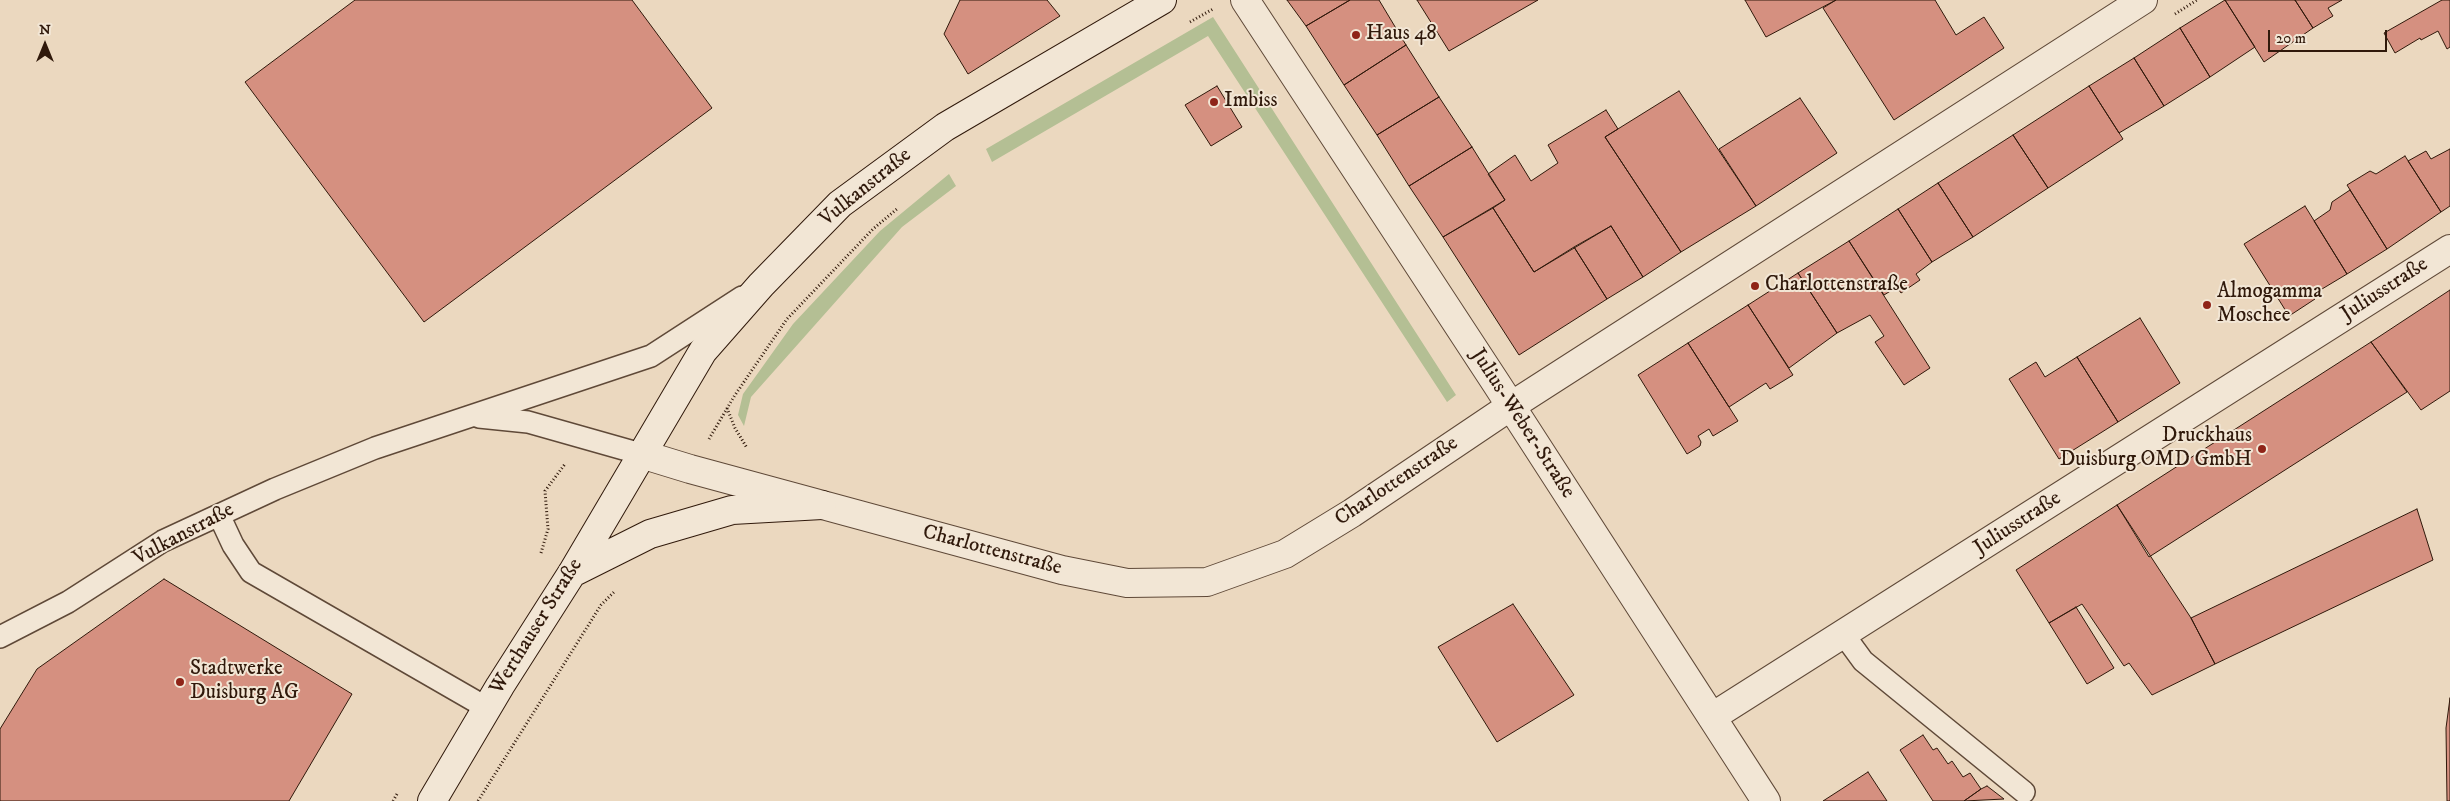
<!DOCTYPE html>
<meta charset="utf-8">
<style>
body{margin:0}
#map{position:relative;width:2450px;height:801px;overflow:hidden;background:#ebd8bf;font-family:"IM FELL DW Pica",serif}
canvas{display:block}
.north{position:absolute;left:20px;top:20px;width:50px;height:50px;-webkit-text-stroke:4px #f2e6d5;paint-order:stroke;rotate:0deg;font-size:14px;font-weight:700;line-height:20px;text-align:center;color:#30190b}
.north::after{content:'';display:block;margin:auto;width:18px;height:22px;background:#30190b;clip-path:polygon(50% 0,100% 100%,50% 72%,0 100%)}
.scale{position:absolute;left:2268px;top:30px;width:119px;height:22px;box-sizing:border-box;border:2px solid #30190b;border-top:0;padding-left:6px;font-size:15px;line-height:18px;white-space:nowrap;color:#30190b;-webkit-text-stroke:4px #f2e6d5;paint-order:stroke}
</style>
<div id="map">
<canvas width="2450" height="801"></canvas>
<div class="north">N</div>
<div class="scale">20 m</div>
</div>
<script>
const ctx = document.querySelector('canvas').getContext('2d');
ctx.lineJoin = 'round';
function fillPath(path, color) { ctx.fillStyle = color; ctx.fill(path, 'evenodd'); }
const shape = rows => new Path2D(rows.map(r => 'M' + r).join(''));
function trace(path, color, width, dash) { ctx.strokeStyle = color; ctx.lineWidth = width; ctx.lineCap = dash ? 'butt' : 'round'; ctx.setLineDash(dash || []); ctx.stroke(path); }
function drawText(font, color, halo, rows, align = 'center') {
  ctx.font = font + ' "IM FELL DW Pica",serif'; ctx.lineWidth = 4; ctx.setLineDash([]); ctx.textBaseline = 'middle'; ctx.strokeStyle = halo; ctx.fillStyle = color; for (const [text, x, y, turn = 0] of rows) {
    ctx.save(); ctx.translate(x, y); ctx.rotate((+turn || 0) * Math.PI / 180); ctx.textAlign = isNaN(turn) ? turn : align; if (halo) ctx.strokeText(text, 0, 0); ctx.fillText(text, 0, 0); ctx.restore();
  }
}
fillPath(shape([
 [1213,17,1456,395,1447,402,1208,36,992,162,986,149],
 [949,174,956,186,902,227,751,397,744,426,738,415,743,394,793,324,880,231]
]), '#b4bf94');
const building = shape([
 [355,0,632,0,712,108,424,322,245,82,355,0],
 [960,0,1047,0,1060,16,968,74,944,34,960,0],
 [1287,0,1350,0,1306,26,1287,0],
 [1350,0,1379,0,1406,45,1344,85,1306,26,1350,0],
 [1417,0,1538,0,1449,51,1417,0],
 [1745,0,1836,0,1766,37,1745,0],
 [1836,0,1935,0,1956,35,1984,17,2004,48,1894,120,1823,8,1836,0],
 [2225,0,2255,47,2210,77,2180,28,2225,0],
 [2225,0,2295,0,2313,28,2264,62,2225,0],
 [2295,0,2342,0,2328,8,2333,16,2313,28,2295,0],
 [2442,0,2450,0,2450,47,2447,49,2438,31,2421,40,2420,38,2395,53,2384,33,2442,0],
 [2180,28,2210,77,2164,106,2134,58,2180,28],
 [1406,45,1439,97,1377,135,1344,85,1406,45],
 [2134,58,2164,106,2119,133,2089,86,2134,58],
 [1217,86,1242,127,1211,146,1185,105,1217,86],
 [2089,86,2123,139,2048,188,2013,135,2089,86],
 [1679,91,1756,206,1681,252,1605,137,1679,91],
 [1439,97,1472,147,1409,186,1377,135,1439,97],
 [1800,98,1837,153,1756,206,1719,149,1800,98],
 [1606,110,1618,129,1605,137,1681,252,1643,277,1611,226,1534,272,1493,208,1505,200,1488,174,1515,155,1531,181,1558,163,1548,145,1606,110],
 [2013,135,2048,188,1973,237,1938,183,2013,135],
 [1472,147,1505,200,1443,237,1409,186,1472,147],
 [2450,149,2450,206,2441,212,2408,161,2426,151,2431,159,2450,149],
 [2405,156,2441,212,2387,249,2347,185,2370,171,2376,174,2405,156],
 [1938,183,1973,237,1932,262,1898,209,1938,183],
 [2350,190,2387,249,2347,274,2314,221,2330,210,2332,202,2350,190],
 [2305,206,2347,274,2312,295,2315,299,2289,316,2244,244,2305,206],
 [1493,208,1534,272,1574,247,1607,299,1519,355,1443,237,1493,208],
 [1898,209,1932,262,1916,274,1920,280,1901,293,1897,287,1884,295,1849,241,1898,209],
 [1611,226,1643,277,1607,299,1574,247,1611,226],
 [1849,241,1930,368,1904,385,1875,342,1884,336,1870,315,1837,333,1798,273,1849,241],
 [1798,273,1837,333,1789,368,1748,305,1798,273],
 [2450,290,2450,391,2421,410,2371,342,2450,290],
 [1748,305,1793,375,1770,389,1766,383,1729,407,1688,343,1748,305],
 [2140,318,2180,383,2118,422,2077,357,2140,318],
 [2371,342,2407,392,2149,557,2117,505,2371,342],
 [1688,343,1738,421,1713,436,1709,429,1698,436,1701,442,1700,446,1687,454,1638,375,1688,343],
 [2077,357,2118,422,2059,459,2009,379,2036,362,2045,377,2077,357],
 [2117,505,2191,618,2215,664,2152,695,2129,663,2124,666,2082,604,2049,623,2016,570,2117,505],
 [2417,509,2433,560,2215,664,2191,618,2417,509],
 [164,579,352,694,289,801,0,801,0,729,37,669,164,579],
 [1513,604,1574,695,1497,742,1438,647,1513,604],
 [2076,607,2114,668,2087,684,2049,623,2076,607],
 [2450,698,2450,801,2447,801,2446,728,2450,698],
 [1923,735,1933,750,1937,748,1948,764,1952,761,1963,777,1970,773,1981,789,1964,801,1933,801,1900,750,1923,735],
 [1868,772,1887,801,1823,801,1868,772],
 [1987,786,2004,799,1964,801,1981,789,1987,786]
]);
fillPath(building, '#d59080');
trace(building, '#30190b', 1);
const lane = shape([
 [479,417,528,422,641,454],
 [219,515,233,545,251,572,487,708],
 [1844,635,1863,661,2024,792],
 [0,637,68,602,163,541,275,489,375,448,651,356,742,297]
]);
const street = shape([
 [1245,0,1496,383,1766,801],
 [641,454,690,469,1062,570,1127,583,1207,582,1285,554,1352,513,1511,406,2143,0],
 [1712,717,2450,249]
]);
const secondary = shape([
 [572,573,650,534,732,510,822,505],
 [432,801,500,686,572,573,703,351,761,285,840,204,945,127,1162,0]
]);
trace(lane, '#5f4938', 24);
trace(street, '#5f4938', 30);
trace(secondary, '#30190b', 30);
trace(shape([
 [2175,14,2197,0],
 [1190,22,1213,9],
 [727,408,735,428,747,448],
 [709,439,735,395,787,319,873,229,897,209],
 [541,553,548,529,545,491,565,464],
 [393,801,397,794],
 [478,801,601,605,614,592]
]), '#30190b', 3, [1, 2.5]);
trace(lane, '#f2e6d5', 21);
trace(street, '#f2e6d5', 28);
trace(secondary, '#f2e6d5', 28);
for (const [x, y, r, color] of [
 [1356,35,5,"#8f2418"],
 [1214,102,5,"#8f2418"],
 [1755,286,5,"#8f2418"],
 [2207,305,5,"#8f2418"],
 [2262,449,5,"#8f2418"],
 [180,682,5,"#8f2418"]
]) { const dot = new Path2D(); dot.arc(x, y, r, 0, 2 * Math.PI); ctx.fillStyle = color; ctx.fill(dot); trace(dot, '#f2e6d5', 2); }
drawText('21px', '#30190b', '#f2e6d5', [
 ["Haus 48",1366,35],
 ["Imbiss",1224,102],
 ["Charlottenstraße",1765,286],
 ["Almogamma",2217,293],
 ["Moschee",2217,317],
 ["Druckhaus",2252,437,"right"],
 ["Duisburg OMD GmbH",2252,461,"right"],
 ["Stadtwerke",190,670],
 ["Duisburg AG",190,694]
], 'left');
drawText('21px', '#30190b', '#f2e6d5', [
 ["Vulkanstraße",866,188,-39],
 ["Juliusstraße",2385,290,-33],
 ["Julius-Weber-Straße",1522,424,57],
 ["Charlottenstraße",1397,482,-34],
 ["Juliusstraße",2018,524,-33],
 ["Vulkanstraße",184,535,-28],
 ["Charlottenstraße",992,551,15],
 ["Werthauser Straße",537,627,-58]
]);
</script>
